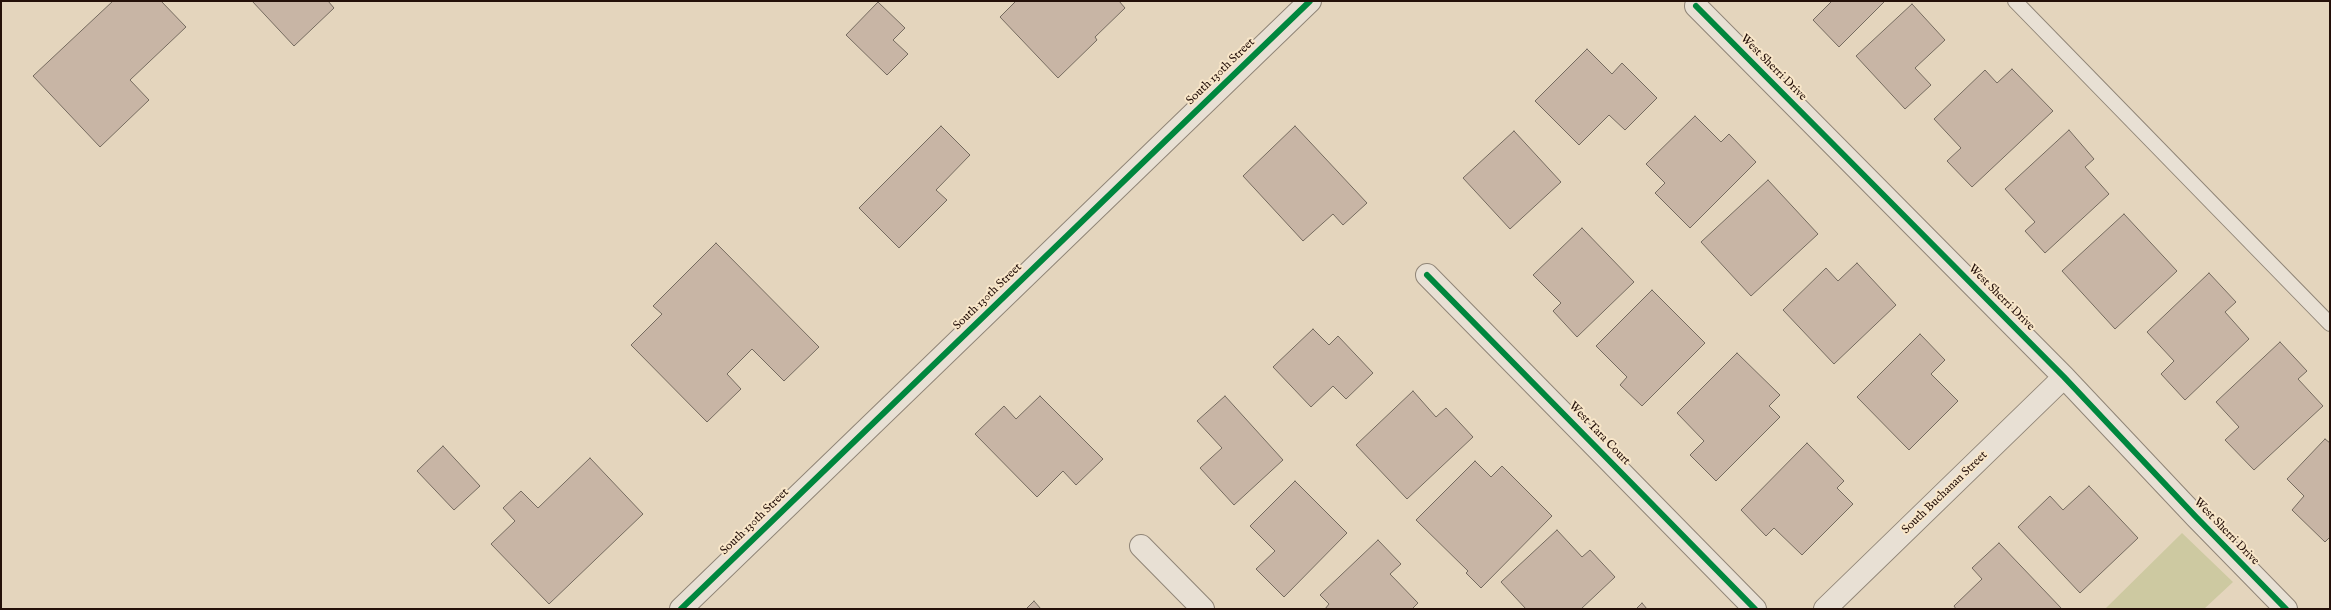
<!DOCTYPE html>
<style>
body{margin:0}
#map{position:relative;width:2331px;height:610px;overflow:hidden;background:#e4d5bd;font-family:"IM FELL English",serif}
canvas{display:block}
.frame{position:absolute;inset:0;border:2px solid #241009;pointer-events:none}
</style>
<div id="map">
<canvas width="2331" height="610"></canvas>
<div class="frame"></div>
</div>
<script>
const ctx = document.querySelector('canvas').getContext('2d');
ctx.lineJoin = 'round';
function fillPath(path, color) { ctx.fillStyle = color; ctx.fill(path, 'evenodd'); }
const shape = rows => new Path2D(rows.map(r => 'M' + r).join(''));
function trace(path, color, width, dash) { ctx.strokeStyle = color; ctx.lineWidth = width; ctx.lineCap = dash ? 'butt' : 'round'; ctx.setLineDash(dash || []); ctx.stroke(path); }
function drawText(font, color, halo, rows, align = 'center') {
  ctx.font = font + ' "IM FELL English",serif'; ctx.lineWidth = 4; ctx.setLineDash([]); ctx.textBaseline = 'middle'; ctx.strokeStyle = halo; ctx.fillStyle = color; for (const [text, x, y, turn = 0] of rows) {
    ctx.save(); ctx.translate(x, y); ctx.rotate((+turn || 0) * Math.PI / 180); ctx.textAlign = isNaN(turn) ? turn : align; if (halo) ctx.strokeText(text, 0, 0); ctx.fillText(text, 0, 0); ctx.restore();
  }
}
fillPath(shape([
 [2182,533,2233,582,2204,609,2105,609]
]), '#cdc9a1');
const building = shape([
 [113,1,161,1,186,27,130,80,149,100,100,147,33,76,113,1],
 [252,1,328,1,334,8,294,46,252,1],
 [1016,1,1119,1,1125,8,1095,37,1097,40,1058,78,1000,17,1016,1],
 [1832,1,1885,1,1839,47,1813,20,1832,1],
 [878,2,905,28,893,40,908,54,887,75,846,35,878,2],
 [1912,4,1945,40,1915,68,1931,85,1905,109,1856,56,1912,4],
 [1587,49,1612,74,1622,63,1657,98,1625,130,1609,115,1579,145,1535,101,1587,49],
 [2012,69,2053,111,1972,187,1947,161,1961,148,1934,119,1985,70,1997,83,2012,69],
 [1695,116,1721,142,1729,134,1756,162,1690,228,1655,193,1665,183,1646,164,1695,116],
 [941,126,970,155,936,190,947,200,899,248,859,208,941,126],
 [1295,126,1367,203,1343,225,1333,214,1303,241,1243,176,1295,126],
 [2069,130,2094,159,2085,167,2109,194,2045,253,2025,231,2035,222,2005,189,2069,130],
 [1514,131,1561,182,1510,229,1463,178,1514,131],
 [1768,180,1818,234,1751,296,1701,242,1768,180],
 [2124,214,2177,271,2115,329,2062,271,2124,214],
 [1582,228,1634,282,1577,337,1553,311,1561,303,1533,275,1582,228],
 [716,243,819,347,784,381,752,349,727,374,741,389,707,422,631,345,662,314,653,306,716,243],
 [1857,263,1896,305,1834,364,1783,310,1826,268,1838,281,1857,263],
 [2209,273,2236,302,2225,312,2249,339,2185,400,2161,374,2174,361,2147,332,2209,273],
 [1652,290,1705,343,1642,406,1620,385,1627,377,1596,346,1652,290],
 [1313,329,1329,345,1338,336,1373,373,1346,399,1333,386,1311,407,1273,367,1313,329],
 [1920,334,1945,360,1931,374,1958,401,1909,450,1857,397,1920,334],
 [2280,342,2307,371,2298,379,2323,406,2254,470,2225,440,2239,427,2216,402,2280,342],
 [1737,353,1780,395,1769,406,1780,417,1716,481,1690,455,1704,441,1677,413,1737,353],
 [1413,391,1436,417,1446,408,1473,437,1407,499,1356,445,1413,391],
 [1040,396,1103,459,1076,485,1063,471,1037,497,975,434,1004,406,1016,419,1040,396],
 [1225,396,1283,460,1234,505,1200,468,1222,448,1197,421,1225,396],
 [2325,439,2330,443,2330,537,2325,542,2292,510,2304,496,2287,479,2325,439],
 [1807,443,1844,481,1837,488,1853,504,1802,555,1774,528,1766,536,1741,510,1807,443],
 [443,446,480,486,454,510,417,471,443,446],
 [590,458,643,514,549,604,491,544,515,521,503,508,521,491,538,508,590,458],
 [1475,461,1491,477,1502,466,1552,516,1481,588,1466,573,1468,571,1416,520,1475,461],
 [1295,481,1347,533,1284,597,1256,569,1275,551,1250,526,1295,481],
 [2089,486,2138,538,2080,593,2018,527,2050,496,2063,510,2089,486],
 [1557,530,1582,557,1590,550,1615,577,1581,609,1526,609,1501,582,1557,530],
 [1378,540,1401,564,1390,574,1418,603,1412,609,1325,609,1329,604,1320,595,1378,540],
 [1999,543,2062,609,1956,609,1954,606,1982,579,1972,568,1999,543],
 [1034,601,1041,609,1026,609,1034,601],
 [1642,603,1647,609,1636,609,1642,603]
]);
fillPath(building, '#c8b5a5');
trace(building, '#756b5f', 1);
const lane = shape([
 [2015,1,2330,324]
]);
const street = shape([
 [1696,6,2064,377,2196,517,2286,609],
 [1427,275,1755,609],
 [1141,546,1203,609],
 [681,609,1310,1],
 [1825,609,2064,377]
]);
trace(lane, '#908577', 16);
trace(street, '#908577', 24);
trace(lane, '#e8e0d4', 14);
trace(street, '#e8e0d4', 22);
trace(shape([
 [1696,6,2064,377,2196,517,2286,609],
 [1427,275,1755,609],
 [681,609,1310,1]
]), '#00873e', 6);
drawText('12px', '#241009', '#f8e6c9', [
 ["West Sherri Drive",1773,68,45],
 ["South 130th Street",1221,72,-44],
 ["South 130th Street",988,297,-44],
 ["West Sherri Drive",2001,298,45],
 ["West Tara Court",1599,434,46],
 ["South Buchanan Street",1945,493,-44],
 ["South 130th Street",755,522,-44],
 ["West Sherri Drive",2226,532,46]
]);
</script>
